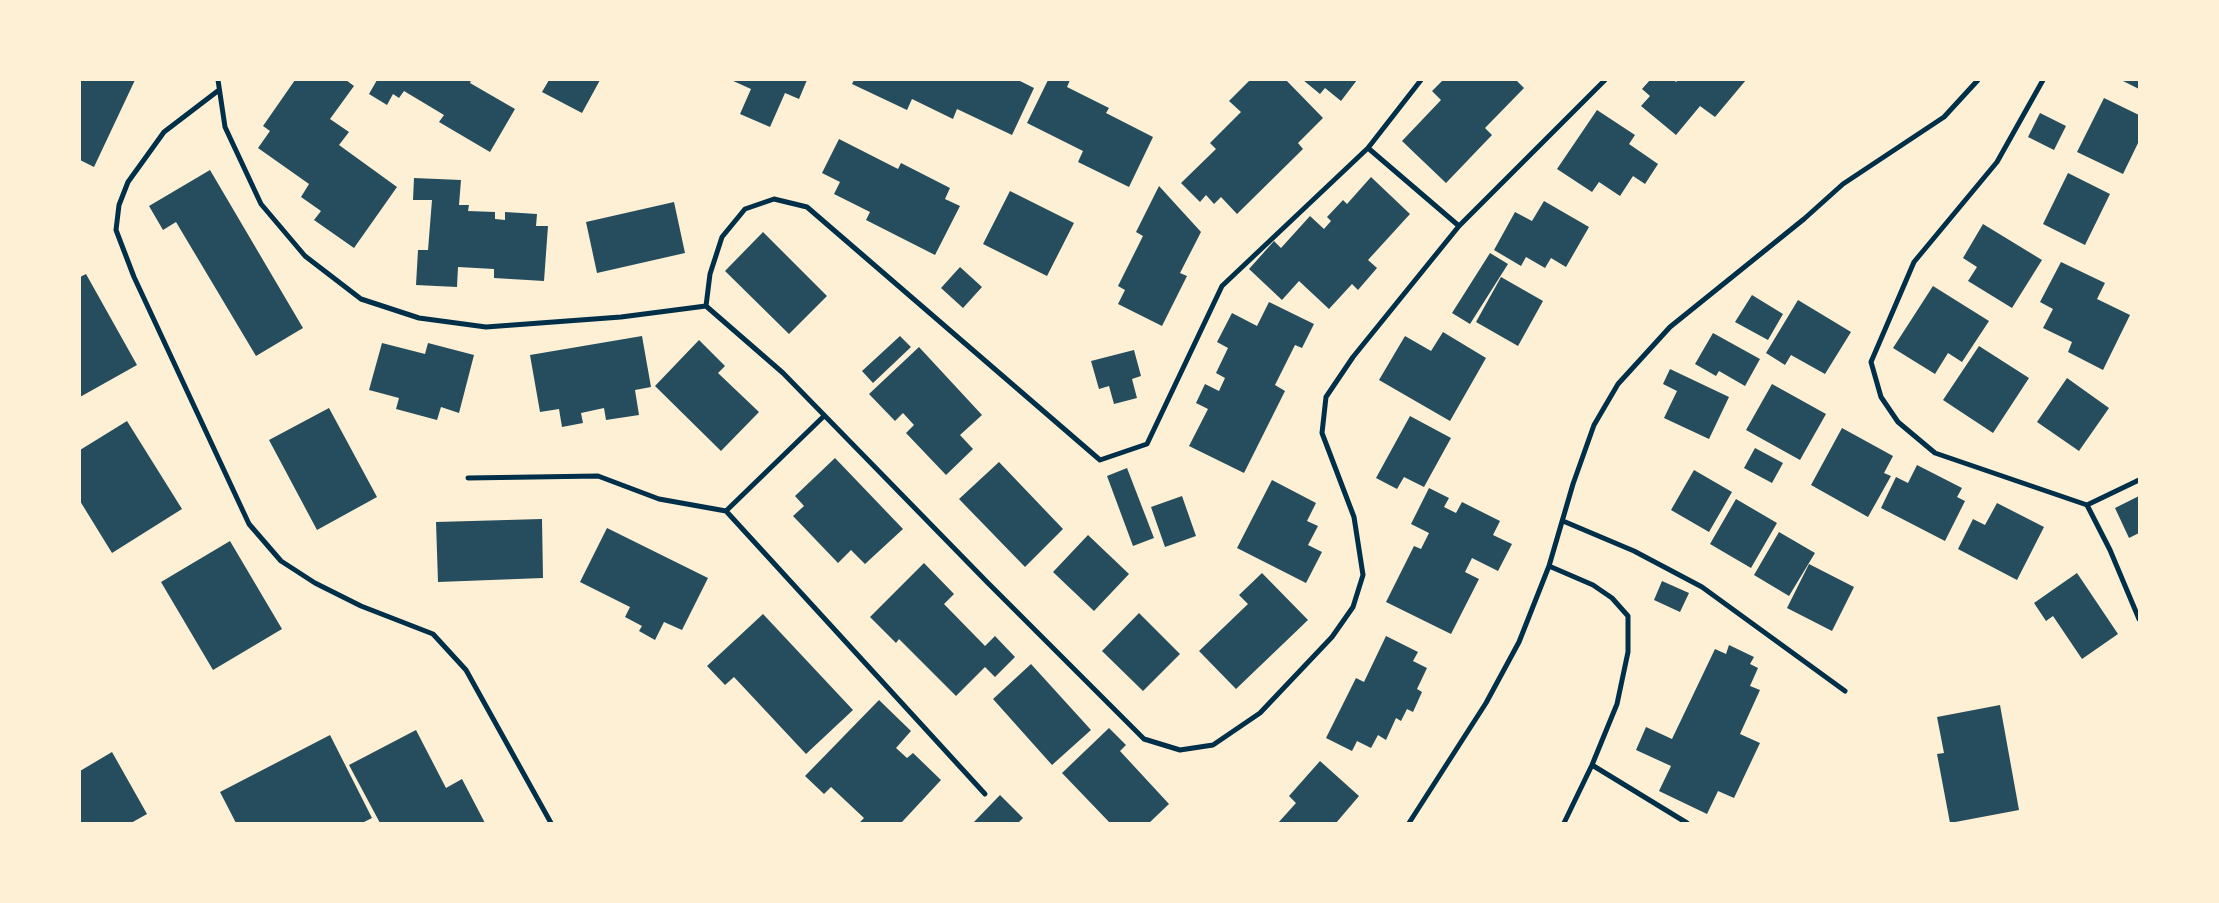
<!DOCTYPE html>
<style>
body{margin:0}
#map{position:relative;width:2219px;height:903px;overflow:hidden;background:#fdf0d5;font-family:Helvetica,sans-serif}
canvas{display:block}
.frame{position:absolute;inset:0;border:81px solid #fdf0d5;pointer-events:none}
</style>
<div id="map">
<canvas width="2219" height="903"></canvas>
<div class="frame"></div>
</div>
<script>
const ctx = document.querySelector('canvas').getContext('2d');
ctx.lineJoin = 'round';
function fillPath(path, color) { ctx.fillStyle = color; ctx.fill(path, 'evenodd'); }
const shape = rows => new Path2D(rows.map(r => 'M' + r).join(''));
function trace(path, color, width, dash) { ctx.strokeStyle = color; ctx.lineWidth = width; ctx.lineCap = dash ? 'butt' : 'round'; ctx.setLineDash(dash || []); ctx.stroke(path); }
fillPath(shape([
 [80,80,135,80,94,167,80,160],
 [295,80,346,80,354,86,330,119,349,132,339,145,397,187,354,248,314,220,321,211,301,197,309,184,258,148,270,131,263,126],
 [377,80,471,80,470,83,515,109,490,152,439,122,444,115,404,91,399,98,393,94,387,105,369,94],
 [549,80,600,80,582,113,542,92],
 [731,80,807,80,799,99,785,93,770,127,740,114,751,89],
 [854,80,1018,80,1034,88,1012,135,957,109,953,119,912,99,907,110,852,84],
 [1048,80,1070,80,1067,87,1109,108,1106,113,1153,137,1129,187,1078,162,1083,151,1027,123],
 [1250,80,1286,80,1323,118,1298,143,1303,149,1237,214,1221,197,1214,204,1206,195,1200,202,1181,183,1216,149,1210,143,1241,112,1229,101],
 [1303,80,1357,80,1341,101,1325,88,1320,94],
 [1443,80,1516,80,1524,88,1485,128,1492,135,1446,183,1402,141,1441,100,1432,91],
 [1650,80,1674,80,1676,82,1678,80,1746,80,1715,117,1700,106,1676,135,1641,106,1650,96,1642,89],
 [2121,80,2139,80,2139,89],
 [2104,98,2139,115,2139,141,2123,174,2077,152],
 [1597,110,1635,135,1629,144,1658,164,1645,184,1633,176,1620,196,1599,182,1592,192,1557,169],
 [2040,113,2066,126,2054,150,2028,137],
 [839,139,898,169,901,163,950,188,945,199,960,206,935,255,866,220,870,212,834,194,840,182,822,173],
 [210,170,303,328,256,356,176,222,163,230,149,206],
 [2068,173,2110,194,2085,245,2043,224],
 [1371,177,1410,214,1368,260,1377,268,1358,290,1352,284,1329,309,1299,281,1282,300,1249,269,1274,241,1281,248,1310,216,1324,229,1331,221,1327,217,1343,200,1347,204],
 [414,178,461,180,459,205,469,205,468,211,495,212,495,219,505,220,505,212,537,214,536,226,548,226,544,281,494,278,494,269,458,267,457,287,416,285,418,250,428,250,432,200,413,200],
 [1159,186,1201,232,1180,273,1187,276,1162,326,1118,304,1125,290,1118,286,1143,236,1136,232],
 [1010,191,1074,223,1047,276,983,244],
 [1544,201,1589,227,1566,267,1551,258,1545,268,1526,257,1521,266,1494,250,1515,212,1532,221],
 [674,202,685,253,597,273,586,222],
 [1983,224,2042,260,2012,308,1968,281,1977,267,1963,258],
 [763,232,827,296,789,334,725,271],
 [1490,253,1508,264,1470,324,1452,313],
 [2061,262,2105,283,2097,299,2130,315,2103,370,2068,352,2072,342,2043,328,2053,309,2040,302],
 [960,267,982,287,963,308,941,288],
 [86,274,137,365,80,397,80,277],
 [1501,277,1543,301,1518,346,1476,322],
 [1933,286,1989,321,1962,362,1948,353,1935,374,1893,348],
 [1752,295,1783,314,1768,340,1735,322],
 [1798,300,1851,332,1825,374,1791,355,1785,365,1766,353],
 [1269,302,1314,324,1302,348,1295,345,1275,385,1285,391,1244,473,1189,446,1208,409,1196,403,1205,384,1219,391,1225,378,1216,373,1228,348,1217,342,1232,313,1257,326],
 [1443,332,1486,358,1450,421,1379,380,1405,336,1431,351],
 [1713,333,1760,359,1745,386,1719,371,1716,376,1695,364],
 [642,336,651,387,635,390,639,415,606,420,604,408,581,413,583,423,562,427,559,409,540,412,530,355],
 [900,336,911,347,873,383,862,371],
 [699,340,725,366,718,373,759,412,721,451,655,386],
 [382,343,425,354,428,343,474,355,459,413,441,407,437,420,396,409,399,398,369,390],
 [1979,346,2029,378,1993,433,1943,400],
 [919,347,982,415,960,435,973,449,946,475,906,433,914,425,903,413,895,421,869,394],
 [1134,350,1141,376,1132,379,1137,398,1114,404,1109,386,1099,389,1091,361],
 [1670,369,1729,397,1709,439,1664,418,1677,391,1663,384],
 [2067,378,2109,408,2079,451,2037,422],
 [1772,384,1826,414,1800,460,1746,430],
 [329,408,377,497,317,530,269,440],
 [1410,416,1451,438,1424,487,1404,477,1397,489,1376,478],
 [127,421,182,509,112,553,80,501,80,450],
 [1842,428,1893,456,1884,473,1891,476,1868,517,1811,485],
 [1755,448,1783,463,1772,483,1744,468],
 [835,458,903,529,865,564,851,550,838,563,793,516,804,506,795,496],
 [999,462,1063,529,1025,567,959,499],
 [1917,465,1962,488,1957,497,1965,501,1945,541,1881,508,1896,477,1908,483],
 [1127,468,1154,538,1133,546,1107,476],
 [1694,470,1732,492,1709,532,1671,510],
 [1272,480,1316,503,1307,521,1318,526,1308,545,1322,552,1306,583,1237,548],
 [1429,488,1449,498,1444,507,1456,513,1462,502,1500,521,1493,535,1512,544,1498,571,1472,558,1465,572,1479,579,1451,634,1386,602,1414,546,1421,549,1429,533,1411,524],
 [1182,496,1196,536,1165,547,1151,507],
 [2139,496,2139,533,2129,538,2115,508],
 [1736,499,1777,523,1751,568,1710,544],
 [1997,503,2044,527,2017,580,1958,549,1973,519,1985,525],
 [542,519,543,578,438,582,436,522],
 [607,528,708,578,682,630,664,622,655,640,639,631,642,626,625,617,630,607,580,582],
 [1779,532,1815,553,1789,596,1754,575],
 [1088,535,1129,574,1094,611,1053,572],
 [230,541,282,629,213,670,161,582],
 [924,563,954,594,944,604,985,646,995,636,1015,657,995,677,985,667,956,696,899,639,896,643,870,617],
 [1809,564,1854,587,1832,631,1787,608],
 [1262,573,1308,620,1236,689,1199,651,1248,604,1239,595],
 [2077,573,2118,634,2082,659,2053,616,2046,621,2034,603],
 [1662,581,1689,593,1680,612,1654,600],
 [1139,613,1180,654,1143,691,1102,651],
 [763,614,853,710,806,754,734,677,725,685,707,666],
 [1386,636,1418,652,1413,661,1427,668,1417,689,1422,692,1413,712,1407,709,1401,721,1396,718,1386,740,1378,735,1371,748,1357,741,1352,751,1326,738,1356,678,1364,682],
 [1729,645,1754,657,1750,664,1758,668,1750,686,1760,690,1740,734,1760,743,1734,798,1718,791,1707,814,1659,791,1671,766,1636,750,1646,727,1672,739,1715,649,1726,654],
 [1031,664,1091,730,1052,765,993,699],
 [879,700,911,731,896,748,907,758,913,753,941,780,902,822,903,823,859,823,864,818,831,787,824,794,805,776],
 [2000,705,2019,810,1950,823,1937,754,1944,753,1937,717],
 [1109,728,1126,745,1120,751,1169,804,1149,823,1110,823,1062,773],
 [416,730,446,788,462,779,485,823,380,823,349,765],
 [330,735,372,818,362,823,236,823,220,792],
 [112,752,147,814,131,823,80,823,80,771],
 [1320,761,1359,796,1336,823,1278,823,1296,803,1289,796],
 [1000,795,1023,818,1018,823,973,823]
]), '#264d5e');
trace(shape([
 [218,80,225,127,261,204,305,256,361,299,419,318,486,327,621,317,706,306,783,373,987,582,1144,739,1180,750,1213,745,1260,713,1332,637,1353,607,1363,575,1354,517,1322,433,1326,397,1353,357,1459,226,1605,80],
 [2043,80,1997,162,1914,262,1871,362,1881,397,1898,422,1935,453,2087,505,2110,550,2139,619],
 [219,90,164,132,128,182,119,205,116,230,134,277,249,524,281,561,315,583,361,606,433,634,466,670,551,823],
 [1368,148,1459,226],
 [706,306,710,274,722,237,745,209,774,199,807,207,1100,460,1147,444,1222,286,1368,148,1421,80],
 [468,478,598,476,659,499,726,511,985,794],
 [2087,505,2139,480],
 [726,511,824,416],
 [1563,521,1634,551,1702,587,1845,691],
 [1549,566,1593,585,1612,598,1628,616,1628,652,1617,704,1592,765,1564,823],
 [1592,765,1687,823],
 [1409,823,1486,703,1519,642,1549,566,1573,484,1594,425,1618,384,1670,327,1804,219,1843,184,1944,117,1978,80]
]), '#003049', 5);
</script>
